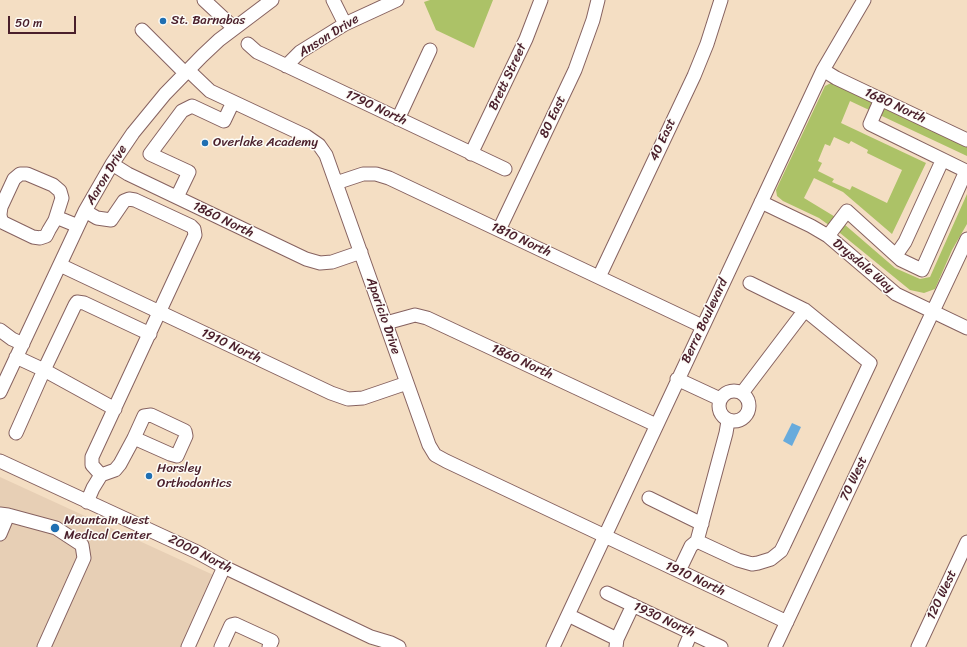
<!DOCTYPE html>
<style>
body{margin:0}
#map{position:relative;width:967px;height:647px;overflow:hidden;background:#f4dec3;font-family:Sriracha,sans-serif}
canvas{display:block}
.scale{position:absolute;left:8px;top:16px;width:68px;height:18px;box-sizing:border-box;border:2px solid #4a1f2b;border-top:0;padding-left:5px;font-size:12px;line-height:14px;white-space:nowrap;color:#4a1f2b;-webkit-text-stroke:3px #fdfcf7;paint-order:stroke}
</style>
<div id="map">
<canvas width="967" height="647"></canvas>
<div class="scale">50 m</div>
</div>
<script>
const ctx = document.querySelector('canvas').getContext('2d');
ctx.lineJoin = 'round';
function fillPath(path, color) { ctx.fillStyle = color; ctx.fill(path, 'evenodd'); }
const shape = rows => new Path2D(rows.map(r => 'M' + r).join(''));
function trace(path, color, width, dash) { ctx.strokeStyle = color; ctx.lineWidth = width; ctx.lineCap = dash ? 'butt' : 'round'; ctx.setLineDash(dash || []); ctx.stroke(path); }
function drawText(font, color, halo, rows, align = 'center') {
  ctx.font = font + ' Sriracha,sans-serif'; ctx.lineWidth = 3; ctx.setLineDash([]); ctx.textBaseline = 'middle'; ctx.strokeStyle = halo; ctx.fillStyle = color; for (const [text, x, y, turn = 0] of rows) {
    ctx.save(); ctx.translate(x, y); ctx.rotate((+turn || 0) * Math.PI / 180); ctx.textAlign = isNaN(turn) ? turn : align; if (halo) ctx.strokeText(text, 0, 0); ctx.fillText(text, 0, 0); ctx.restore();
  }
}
fillPath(shape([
 [0,477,220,578,189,647,0,647]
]), '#e7cfb5');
fillPath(shape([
 [430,0,493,0,474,48,436,30,424,2],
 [831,83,838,84,967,146,967,156,850,101,841,123,926,163,892,234,843,192,814,178,804,198,837,218,895,268,920,279,930,277,967,194,967,224,952,250,935,289,924,293,910,290,840,233,819,218,783,201,777,196,776,190,825,86],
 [834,137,849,144,851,141,868,150,867,153,902,170,887,203,852,186,850,190,832,182,834,179,818,171,822,163,818,161,825,144,830,146]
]), '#acc267');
fillPath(shape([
 [792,423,801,427,792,446,783,441]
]), '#68abdc');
const minor = shape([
 [204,0,234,28],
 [333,0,345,24],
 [142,30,185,73],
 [248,44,257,52,268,57,505,169],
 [286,66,300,52,345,24,397,0],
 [188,70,210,91,306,136,319,145,326,155,429,445,435,455,446,461,787,622],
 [823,70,836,78,967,140],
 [398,119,430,50],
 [471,154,526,39,541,0],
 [112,164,128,174,306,259,320,263,332,262,361,252],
 [336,183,363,174,376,174,389,178,702,326],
 [177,197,189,172,150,154,182,111,192,106,224,121,233,102],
 [761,202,811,226,828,236,896,294,967,328],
 [85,211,97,218,111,220,124,201,129,199,135,200,191,226,194,229,195,235,92,457,92,465,101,475],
 [0,214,1,207,14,179,20,174,27,174,53,185,60,191,62,198,55,220,49,230,46,236,40,238,33,237,4,223,1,220,0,215],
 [56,217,78,226],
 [499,230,575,70,593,20,598,0],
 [828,236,847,211,901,260,922,270,966,171,870,124,881,99],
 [896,255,905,242,942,161],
 [60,265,331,393,348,399,363,398,407,383],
 [599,277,694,76,707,44,721,0],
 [386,323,415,315,427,318,656,425],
 [0,330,12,339,23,344],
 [16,357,44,370,115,409],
 [677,379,720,399],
 '719 406a15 15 0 1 1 30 0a15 15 0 1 1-30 0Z',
 [0,392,85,211,112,164,133,133,165,94,202,56,219,40,272,0],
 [742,393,805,310,750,283],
 [16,433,44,370,75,305,77,302,84,303,150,334],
 [0,461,197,552,224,567,371,637,391,643,399,647],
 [649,498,702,524],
 [87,502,93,488,101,475,115,470,120,464,134,438,144,416,151,415,185,431,186,436,177,456,170,454,134,438],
 [0,514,8,515,56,528,82,545,84,558,44,647],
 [0,534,8,515],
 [697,541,726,433,728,421],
 [679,571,691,546,697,541,738,560,752,564,758,563,771,559,781,551,784,545,870,363,805,310],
 [607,593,721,647],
 [568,615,617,639],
 [188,647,224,567],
 [221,647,231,625,235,624,272,641,269,647],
 [553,647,823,70,864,0],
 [616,647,617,639,633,605],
 [685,647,691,633],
 [775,647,967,239],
 [918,647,967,542]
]);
trace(minor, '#866260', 15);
trace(minor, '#fff', 13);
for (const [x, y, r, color] of [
 [163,21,4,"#1f6fb2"],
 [205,143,4,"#1f6fb2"],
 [149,476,4,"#1f6fb2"],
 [55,528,5,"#1f6fb2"]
]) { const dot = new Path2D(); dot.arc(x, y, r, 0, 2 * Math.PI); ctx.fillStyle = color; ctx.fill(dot); trace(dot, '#fdfcf7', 1.5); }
drawText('13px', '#4a1f2b', '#fdfcf7', [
 ["St. Barnabas",171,21],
 ["Overlake Academy",213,143],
 ["Horsley",157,469],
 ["Orthodontics",157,484],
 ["Mountain West",64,521],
 ["Medical Center",64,536]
], 'left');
drawText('13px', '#4a1f2b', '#fdfcf7', [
 ["Anson Drive",329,36,-32],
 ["Brett Street",508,77,-65],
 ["1680 North",895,106,25],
 ["1790 North",376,108,25],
 ["80 East",553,117,-65],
 ["40 East",663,140,-65],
 ["Aaron Drive",107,175,-59],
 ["1860 North",223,220,26],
 ["1810 North",521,240,25],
 ["Drysdale Way",863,266,40],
 ["Aparicio Drive",383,316,71],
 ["Berra Boulevard",705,321,-65],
 ["1910 North",231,346,25],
 ["1860 North",522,362,25],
 ["70 West",854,479,-65],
 ["2000 North",200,554,27],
 ["1910 North",695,579,25],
 ["120 West",942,595,-65],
 ["1930 North",664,620,25]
]);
</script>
